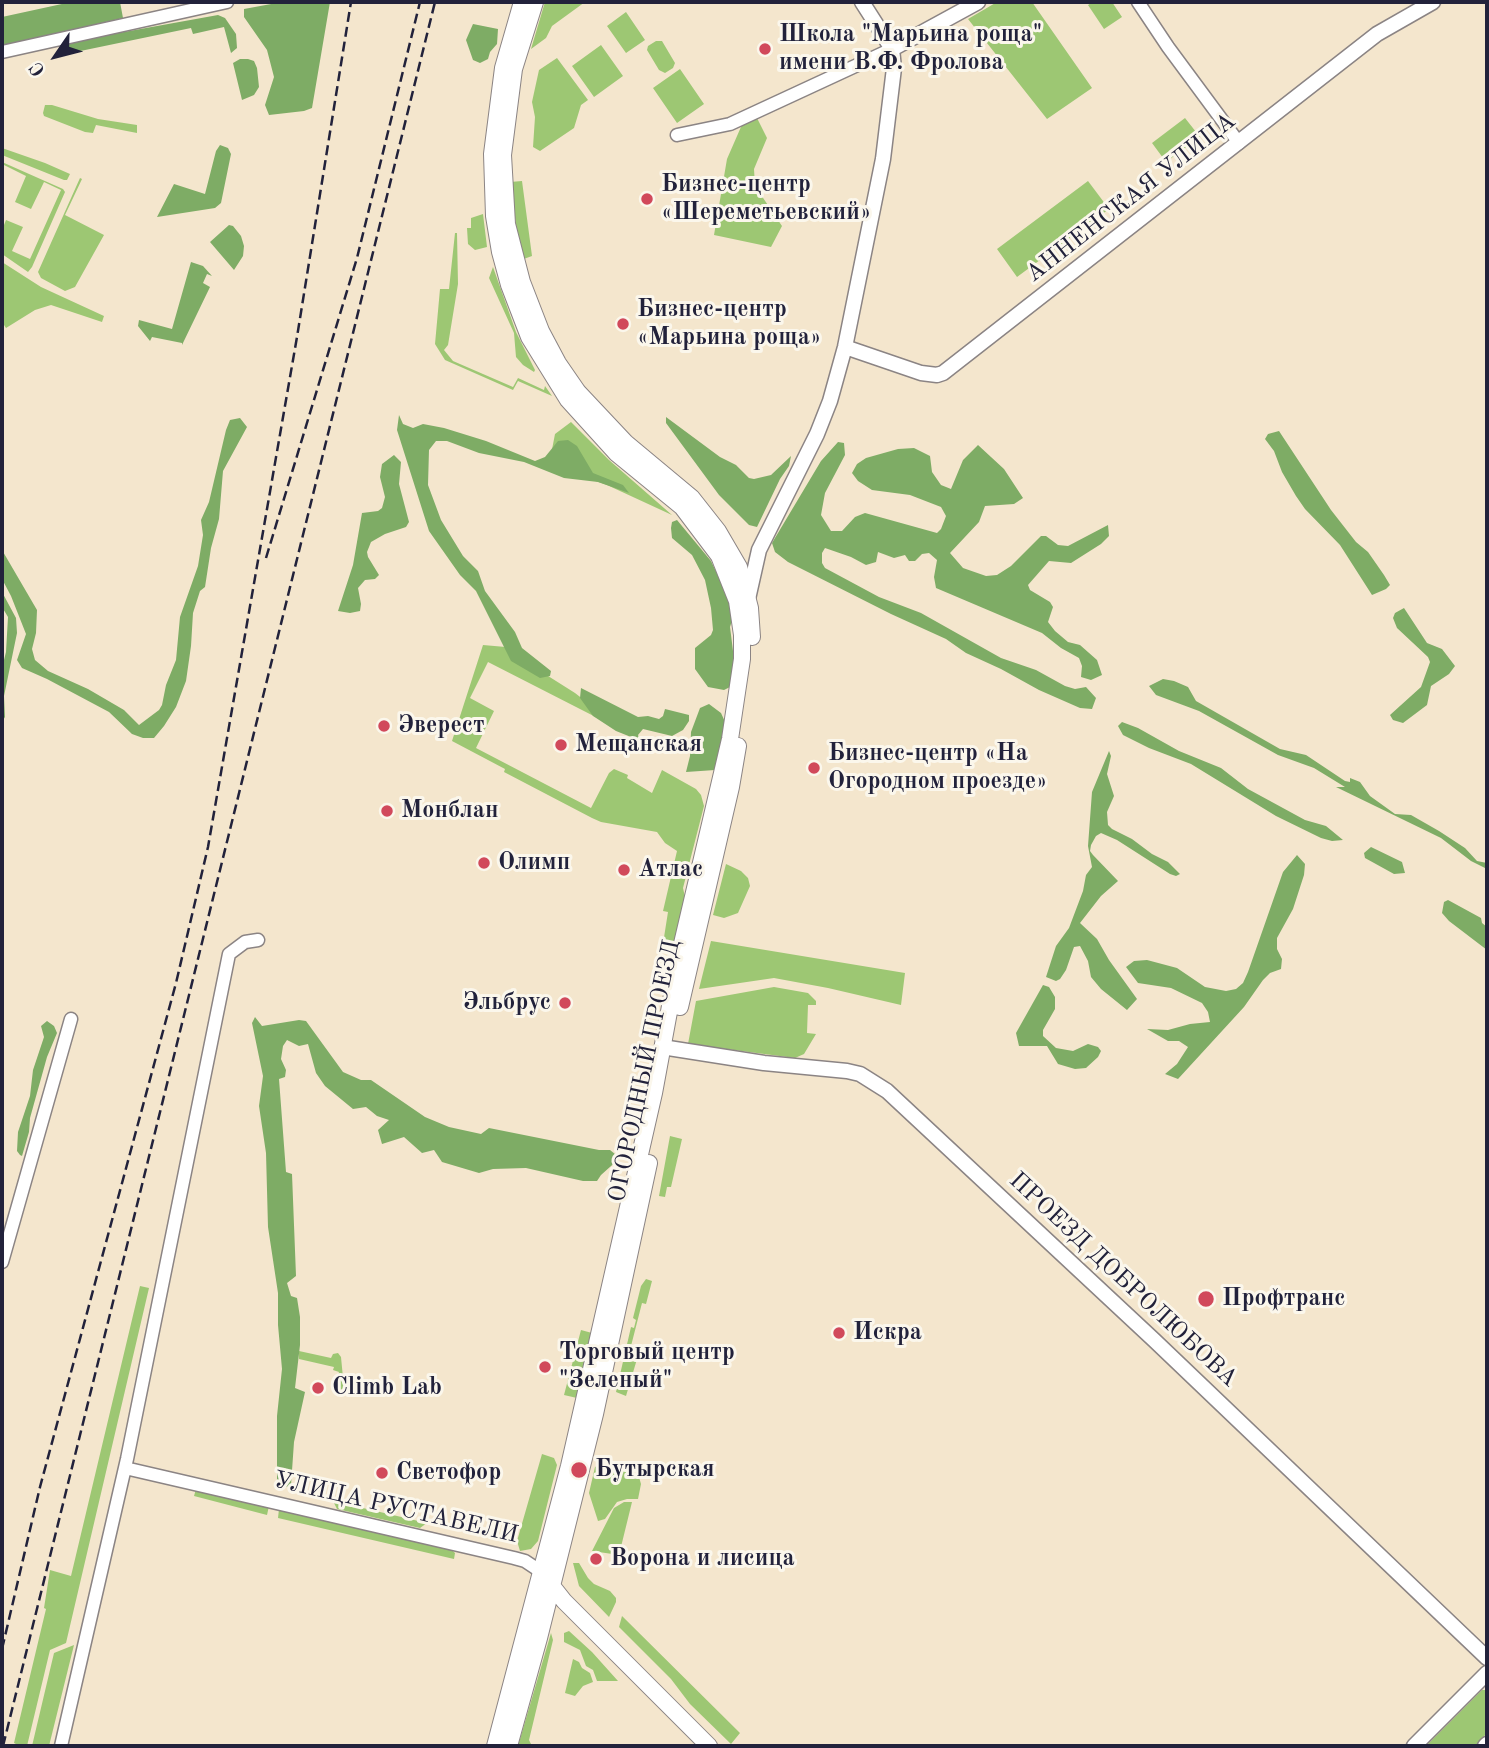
<!DOCTYPE html>
<meta charset="utf-8">
<style>
body{margin:0}
#map{position:relative;width:1489px;height:1748px;overflow:hidden;background:#f4e6cd;font-family:"Old Standard TT",serif}
canvas{display:block}
.frame{position:absolute;inset:0;border:4px solid #22223b;pointer-events:none}
.north{position:absolute;left:21px;top:21px;width:70px;height:70px;-webkit-text-stroke:5px #fbf7ec;paint-order:stroke;rotate:235deg;font-size:19px;font-weight:700;line-height:28px;text-align:center;color:#22223b}
.north::after{content:'';display:block;margin:auto;width:24px;height:32px;background:#22223b;clip-path:polygon(50% 0,100% 100%,50% 72%,0 100%)}
</style>
<div id="map">
<canvas width="1489" height="1748"></canvas>
<div class="frame"></div>
<div class="north">С</div>
</div>
<script>
const ctx = document.querySelector('canvas').getContext('2d');
ctx.lineJoin = 'round';
function fillPath(path, color) { ctx.fillStyle = color; ctx.fill(path, 'evenodd'); }
const shape = rows => new Path2D(rows.map(r => 'M' + r).join(''));
function trace(path, color, width, dash) { ctx.strokeStyle = color; ctx.lineWidth = width; ctx.lineCap = dash ? 'butt' : 'round'; ctx.setLineDash(dash || []); ctx.stroke(path); }
function drawText(font, color, halo, rows, align = 'center') {
  ctx.font = font + ' "Old Standard TT",serif'; ctx.lineWidth = 6; ctx.setLineDash([]); ctx.textBaseline = 'middle'; ctx.strokeStyle = halo; ctx.fillStyle = color; for (const [text, x, y, turn = 0] of rows) {
    ctx.save(); ctx.translate(x, y); ctx.rotate((+turn || 0) * Math.PI / 180); ctx.textAlign = isNaN(turn) ? turn : align; if (halo) ctx.strokeText(text, 0, 0); ctx.fillText(text, 0, 0); ctx.restore();
  }
}
fillPath(shape([
 [545,2,585,2,552,26,546,38,531,49],
 [997,2,1032,2,1092,88,1047,119,968,19],
 [1093,2,1112,2,1122,17,1104,29,1088,5],
 [626,12,645,40,626,53,607,26],
 [656,41,662,41,675,63,673,68,665,73,659,70,647,50,648,46],
 [601,45,623,76,594,97,572,66],
 [557,58,588,100,581,105,574,128,540,151,533,147,535,117,532,102,539,70],
 [680,69,704,104,677,123,653,88],
 [45,105,52,105,98,119,137,125,137,133,96,125,93,133,85,132,44,116,43,113],
 [755,114,767,138,754,169,755,186,782,226,771,247,714,235,727,159,744,120],
 [1185,118,1200,137,1166,162,1152,143],
 [2,148,45,163,70,174,67,180,64,180,2,155],
 [2,162,63,189,65,192,32,267,28,272,2,254,2,230,6,220,23,227,12,251,30,259,61,190,44,182,31,209,15,202,26,176,2,164],
 [80,178,82,179,65,215,104,235,75,287,65,291,41,278,38,272],
 [522,181,532,256,521,260,510,182],
 [1088,181,1109,209,1017,277,997,249],
 [483,214,487,247,475,250,468,244,467,228,471,228,471,218],
 [455,233,457,233,458,284,448,345,444,350,453,361,513,387,518,378,544,390,545,386,552,396,518,381,513,390,445,360,435,344,440,289,449,289],
 [2,262,41,287,104,316,102,322,51,305,35,310,6,328,2,322],
 [493,267,516,332,535,370,534,372,523,365,516,357,514,333,489,278],
 [571,422,609,460,672,515,607,485,549,465,555,434],
 [483,645,517,648,537,669,575,693,625,732,488,662,470,698,494,711,476,748,591,808,609,773,614,769,628,775,627,778,652,793,662,770,696,789,701,795,704,806,683,888,685,897,675,938,669,951,662,950,668,912,663,911,677,851,665,843,657,832,601,822,592,818,504,772,505,769,452,741],
 [726,864,741,871,748,878,750,886,738,913,724,918,713,915],
 [711,941,905,973,901,1005,828,988,774,978,699,989],
 [774,987,808,993,816,1001,816,1005,808,1005,807,1033,816,1034,804,1054,795,1058,688,1044,696,1001],
 [670,1136,682,1139,671,1187,667,1187,665,1197,659,1196],
 [646,1279,652,1281,646,1304,642,1303,631,1346,640,1349,626,1396,616,1392,631,1327,634,1328,636,1320,633,1318,641,1286],
 [140,1286,149,1288,66,1643,50,1650,27,1746,20,1746,14,1743,46,1609,44,1608,50,1570,71,1576],
 [581,1330,592,1333,581,1381,574,1379,571,1388,579,1390,577,1398,564,1395],
 [299,1351,331,1358,333,1354,338,1353,341,1357,344,1388,340,1390,335,1386,339,1372,333,1370,334,1367,299,1359],
 [542,1454,554,1458,557,1465,538,1541,531,1549,520,1551,517,1541],
 [599,1465,635,1473,639,1477,641,1484,638,1499,627,1499,617,1502,605,1519,598,1521,589,1493,595,1467],
 [196,1489,269,1506,267,1515,194,1496],
 [333,1501,427,1523,420,1528,337,1509],
 [624,1502,632,1502,619,1555,592,1551,614,1508],
 [279,1509,452,1550,455,1553,454,1559,278,1518],
 [573,1563,579,1563,588,1578,594,1584,610,1591,616,1598,616,1602,609,1617,579,1586],
 [622,1616,740,1733,731,1744,690,1704,671,1679,619,1627],
 [569,1631,592,1652,618,1681,597,1681,593,1670,586,1666,580,1650,564,1642,564,1633],
 [551,1633,553,1640,529,1740,532,1746,518,1746],
 [74,1645,49,1746,32,1746,54,1653],
 [573,1659,579,1662,582,1668,590,1673,593,1682,583,1686,575,1696,565,1693],
 [1482,1690,1487,1690,1487,1733,1475,1746,1426,1746]
]), '#9dc773');
fillPath(shape([
 [71,2,120,2,123,18,2,46,2,17],
 [282,2,330,2,312,108,304,111,269,115,265,105,274,77,267,50,244,17,244,9],
 [218,15,225,18,236,34,237,48,231,53,224,27,193,34,191,28,66,54,63,43],
 [473,24,498,29,497,44,490,52,488,59,480,63,473,60,466,40],
 [240,59,248,59,254,61,257,68,259,87,254,95,242,100,233,63],
 [220,145,228,148,231,154,221,203,215,208,157,217,174,184,205,194,216,151],
 [229,225,233,226,241,236,244,246,243,256,234,270,210,242],
 [191,262,203,266,212,276,207,274,203,283,210,287,182,345,182,343,152,337,150,341,138,326,139,320,172,329],
 [399,415,403,424,413,428,423,424,444,428,486,441,535,461,545,457,558,441,568,440,577,446,593,473,623,485,629,493,598,482,564,478,524,462,479,453,447,441,436,441,429,450,428,485,441,520,463,556,478,571,485,591,515,632,522,648,551,671,550,676,540,678,511,661,476,591,460,575,429,531,397,430],
 [666,417,720,457,736,465,749,478,754,479,771,475,791,456,789,466,780,479,757,527,749,525,719,495,666,423],
 [240,418,247,427,223,471,219,519,211,548,205,587,200,591,193,613,191,646,186,681,176,707,164,726,154,738,143,738,132,734,109,712,47,679,22,668,17,660,26,634,11,596,2,579,2,550,37,610,36,633,32,649,35,660,48,671,88,689,124,710,139,725,159,710,162,705,166,685,176,660,180,617,198,566,203,535,201,520,209,502,226,430,230,420],
 [1279,431,1331,510,1356,542,1368,552,1384,575,1390,585,1386,589,1372,595,1340,545,1305,509,1296,496,1282,472,1274,451,1265,439,1268,434],
 [838,442,844,443,845,455,825,493,821,515,831,531,842,531,855,517,865,513,937,533,941,529,946,516,941,507,910,495,872,490,858,481,852,473,857,464,866,458,898,449,914,448,930,456,932,472,941,485,951,489,963,460,978,445,1004,469,1023,498,1014,504,985,506,979,522,950,553,963,568,986,576,997,575,1011,566,1041,536,1046,536,1058,545,1068,546,1108,525,1109,536,1101,544,1071,563,1049,561,1028,585,1030,590,1050,602,1053,607,1048,622,1055,631,1068,642,1080,645,1097,660,1102,675,1091,680,1081,677,1082,666,1079,658,1061,648,1042,633,936,588,934,577,937,560,929,553,922,554,915,561,909,561,905,555,894,558,878,552,876,562,866,565,851,557,825,548,822,553,822,563,825,568,879,597,921,613,1001,658,1036,670,1065,686,1075,689,1086,687,1096,698,1092,709,1080,708,1039,690,1001,669,966,653,946,639,891,614,788,562,775,552,772,543,821,461],
 [394,455,401,462,399,484,409,522,406,527,385,534,371,542,367,552,368,557,379,575,375,579,365,580,358,588,361,604,360,611,350,613,338,611,353,565,362,513,378,511,382,508,385,497,380,477,382,464],
 [677,520,711,561,735,611,730,627,734,659,732,681,730,687,724,690,708,687,695,669,695,648,711,635,713,630,711,608,705,580,692,555,672,538,671,528,672,522],
 [2,592,16,618,17,633,4,696,5,717,2,722,2,668,6,652,8,617,2,607],
 [1404,608,1427,643,1442,649,1455,666,1449,674,1431,686,1427,705,1403,723,1393,720,1390,715,1421,687,1430,662,1428,657,1397,628,1393,618,1395,613],
 [1163,679,1174,681,1188,687,1196,701,1280,749,1306,755,1345,781,1350,782,1350,778,1360,782,1370,796,1395,814,1411,815,1439,831,1465,848,1477,861,1487,863,1487,869,1471,861,1441,838,1336,787,1345,787,1314,768,1278,755,1199,711,1156,695,1149,686],
 [581,688,638,717,648,716,659,719,663,716,665,709,689,715,689,721,683,730,672,736,643,729,638,735,639,738,636,739,616,731,593,716,580,698],
 [709,704,721,713,726,724,715,770,686,772,690,756,691,732,700,708],
 [1122,722,1138,728,1179,751,1221,768,1248,789,1305,820,1326,826,1343,840,1332,841,1321,838,1276,816,1191,764,1149,748,1123,735,1118,726],
 [1109,751,1111,756,1107,774,1114,796,1107,812,1108,825,1112,829,1132,839,1152,854,1168,862,1180,874,1176,876,1170,874,1117,840,1101,833,1096,836,1091,845,1090,851,1093,855,1118,881,1101,896,1080,923,1097,939,1109,960,1137,999,1127,1010,1101,989,1091,977,1088,961,1080,946,1074,947,1066,970,1060,979,1056,981,1046,977,1056,946,1069,928,1083,891,1086,875,1092,867,1088,846,1092,792],
 [1371,847,1402,862,1405,873,1394,874,1365,858,1364,853],
 [1297,855,1305,864,1304,875,1293,909,1277,938,1277,949,1282,959,1281,969,1270,973,1263,980,1244,1007,1178,1079,1165,1074,1177,1064,1188,1047,1179,1041,1168,1041,1147,1029,1168,1030,1190,1024,1210,1022,1208,1012,1202,1003,1171,988,1138,983,1126,967,1134,961,1147,960,1177,968,1205,987,1226,991,1236,989,1243,983,1248,972,1283,872],
 [1448,900,1481,918,1482,923,1487,927,1487,950,1449,921,1442,913,1444,902],
 [1043,985,1049,987,1055,997,1055,1009,1043,1030,1043,1036,1056,1048,1073,1051,1088,1044,1098,1047,1101,1051,1098,1057,1086,1068,1075,1069,1058,1064,1047,1046,1019,1046,1016,1033],
 [255,1017,262,1026,299,1020,306,1021,343,1072,361,1080,371,1080,425,1117,449,1127,481,1134,489,1128,599,1150,610,1150,620,1158,601,1175,597,1181,583,1181,526,1168,493,1169,479,1173,442,1162,434,1150,422,1153,404,1137,382,1144,378,1130,389,1120,377,1116,366,1107,353,1109,325,1086,316,1073,308,1044,299,1046,287,1040,283,1046,281,1059,286,1070,285,1077,279,1079,286,1172,292,1174,296,1276,287,1283,291,1296,297,1298,300,1317,300,1345,295,1388,305,1392,294,1442,291,1485,286,1487,277,1479,277,1416,282,1369,278,1325,278,1293,268,1227,266,1153,259,1106,263,1076,252,1023],
 [47,1021,54,1026,57,1033,47,1057,30,1118,29,1132,22,1156,20,1155,17,1151,18,1132,30,1096,33,1070,44,1037,41,1026]
]), '#7eac65');
const minor = shape([
 [1138,2,1168,47,1239,143],
 [2,52,227,2],
 [677,135,730,124,892,49],
 [2,1262,71,1019],
 [125,1468,514,1558,525,1561,540,1571],
 [61,1746,127,1459,229,954,245,942,258,940]
]);
const tertiary = shape([
 [892,49,978,2],
 [845,347,921,373,937,375,943,373,1377,34,1433,2],
 [748,599,759,550,817,434,830,401,845,347,883,159,894,68,892,49,862,2],
 [662,1047,764,1063,847,1071,860,1074,887,1091,1154,1340,1487,1658],
 [1414,1746,1487,1673],
 [1485,1746,1487,1744]
]);
const secondary = shape([
 [535,2,514,69,503,155,507,224,522,282,541,331,558,363,578,392,626,443,692,498,718,531,739,567,743,581,750,608,752,637],
 [680,1007,731,787,738,746],
 [549,1582,564,1601,709,1746],
 [495,1746,569,1466,654,1093,680,952,730,739,742,659,742,635,737,601,719,556,682,507,616,453,568,400,529,337,509,285,500,252,494,216,492,154,503,68,522,2],
 [509,1746,539,1638,595,1414,649,1163]
]);
trace(minor, '#8b8484', 15);
trace(tertiary, '#8b8484', 17);
trace(secondary, '#8b8484', 18);
trace(minor, '#fff', 12);
trace(tertiary, '#fff', 14);
trace(secondary, '#fff', 16);
trace(shape([
 [266,558,357,258,420,2],
 [2,1649,40,1487,176,983,208,847,297,337,351,2],
 [3,1746,435,2]
]), '#22223b', 2.5, [10, 5]);
for (const [x, y, r, color] of [
 [765,49,7,"#d1495b"],
 [647,199,7,"#d1495b"],
 [623,324,7,"#d1495b"],
 [384,726,7,"#d1495b"],
 [561,745,7,"#d1495b"],
 [814,768,7,"#d1495b"],
 [387,811,7,"#d1495b"],
 [484,863,7,"#d1495b"],
 [624,870,7,"#d1495b"],
 [565,1003,7,"#d1495b"],
 [1206,1299,9,"#d1495b"],
 [839,1333,7,"#d1495b"],
 [545,1367,7,"#d1495b"],
 [318,1388,7,"#d1495b"],
 [579,1470,9,"#d1495b"],
 [382,1473,7,"#d1495b"],
 [596,1559,7,"#d1495b"]
]) { const dot = new Path2D(); dot.arc(x, y, r, 0, 2 * Math.PI); ctx.fillStyle = color; ctx.fill(dot); trace(dot, '#fbf7ec', 2.5); }
drawText('bold 24px', '#22223b', '#fbf7ec', [
 ["Школа \"Марьина роща\"",779,35],
 ["имени В.Ф. Фролова",779,63],
 ["Бизнес-центр",661,185],
 ["«Шереметьевский»",661,213],
 ["Бизнес-центр",637,310],
 ["«Марьина роща»",637,338],
 ["Эверест",398,726],
 ["Мещанская",575,745],
 ["Бизнес-центр «На",828,754],
 ["Огородном проезде»",828,782],
 ["Монблан",401,811],
 ["Олимп",498,863],
 ["Атлас",638,870],
 ["Эльбрус",551,1003,"right"],
 ["Профтранс",1222,1299],
 ["Искра",853,1333],
 ["Торговый центр",559,1353],
 ["\"Зеленый\"",559,1381],
 ["Climb Lab",332,1388],
 ["Бутырская",595,1470],
 ["Светофор",396,1473],
 ["Ворона и лисица",610,1559]
], 'left');
drawText('24px', '#22223b', '#fbf7ec', [
 ["АННЕНСКАЯ УЛИЦА",1131,198,-38],
 ["ОГОРОДНЫЙ ПРОЕЗД",645,1071,-78],
 ["ПРОЕЗД ДОБРОЛЮБОВА",1123,1280,43],
 ["УЛИЦА РУСТАВЕЛИ",396,1508,13]
]);
</script>
